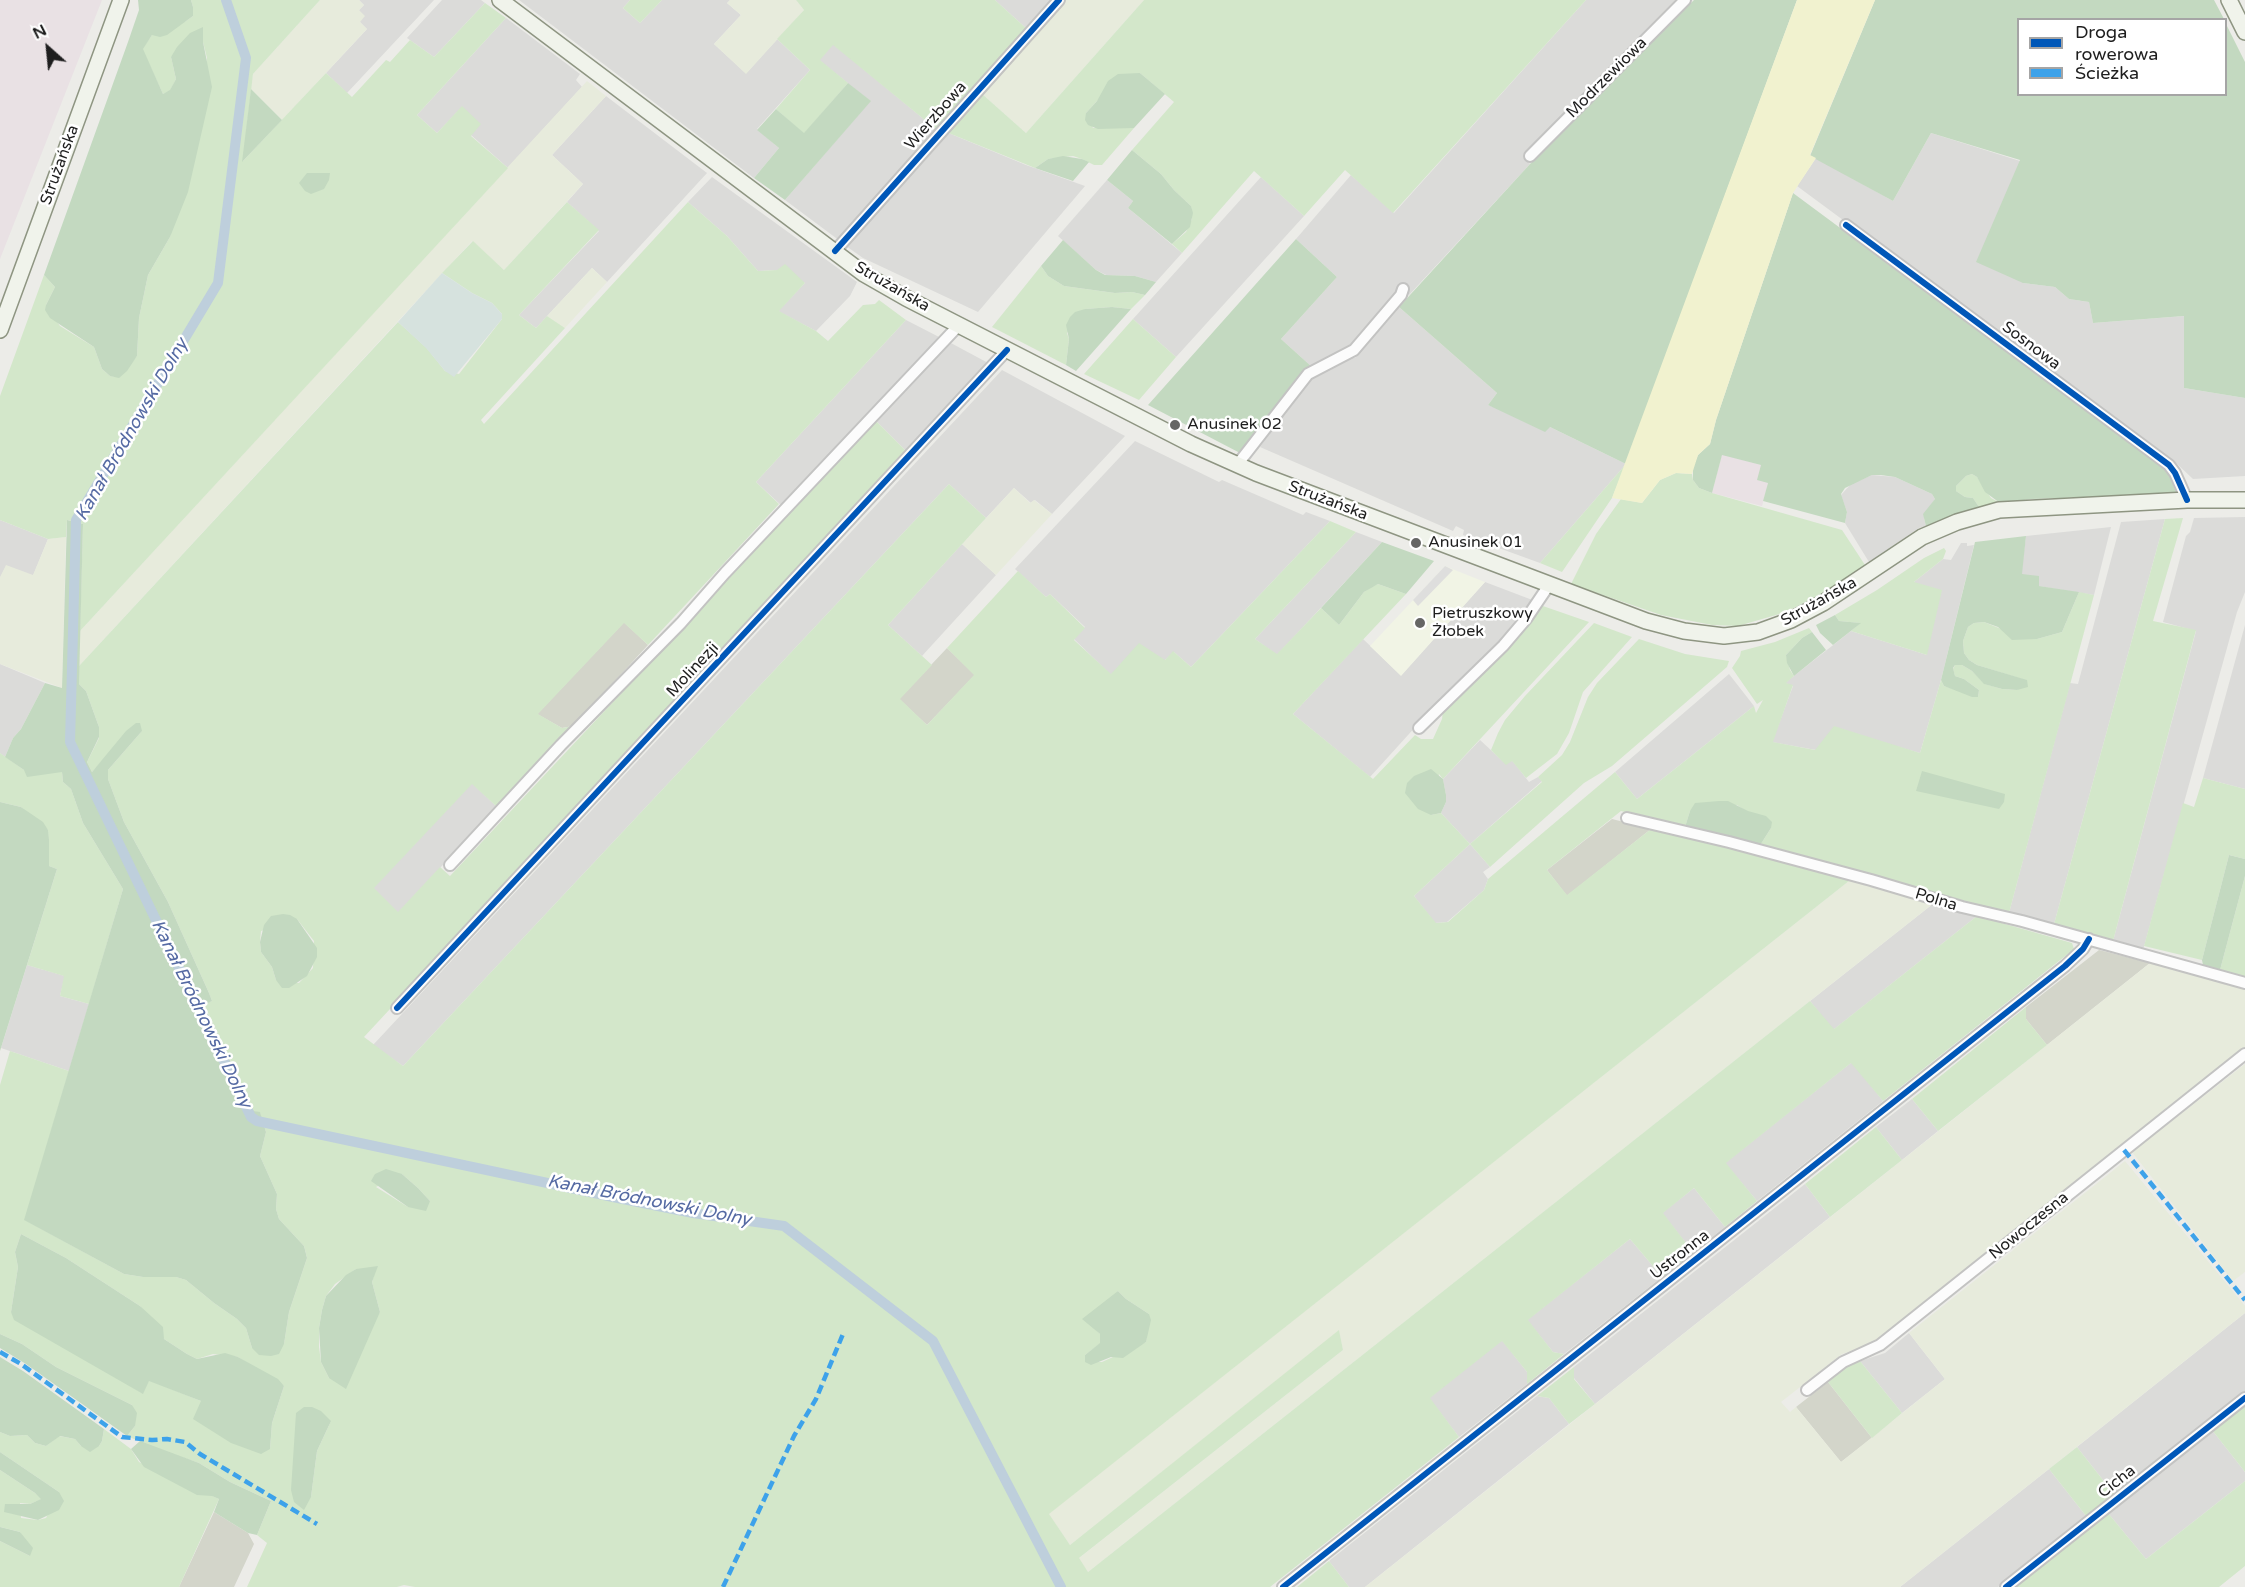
<!DOCTYPE html>
<meta charset="utf-8">
<style>
body{margin:0}
#map{position:relative;width:2245px;height:1587px;overflow:hidden;background:#ecece8;font-family:"Varela Round",sans-serif}
canvas{display:block}
.legend{position:absolute;left:2017px;top:18px;width:210px;height:78px;box-sizing:border-box;background:#fff;border:2px solid #a5a5a5;margin:0;padding:8px 10px;list-style:none;font-size:18px;color:#1e1e1e}
.legend li{display:flex;align-items:center;gap:12px;height:30px}
.legend b{width:30px;border:2px solid #a5a5a5}
.north{position:absolute;left:18px;top:18px;width:60px;height:60px;-webkit-text-stroke:4px #fff;paint-order:stroke;rotate:333deg;font-size:16px;font-weight:700;line-height:24px;text-align:center;color:#1e1e1e}
.north::after{content:'';display:block;margin:auto;width:21px;height:27px;background:#1e1e1e;clip-path:polygon(50% 0,100% 100%,50% 72%,0 100%)}
</style>
<div id="map">
<canvas width="2245" height="1587"></canvas>
<ul class="legend">
<li><b style="height:8px;background:#0057b8"></b>Droga rowerowa</li>
<li><b style="height:8px;background:#3da2ea"></b>Ścieżka</li>
</ul>
<div class="north">N</div>
</div>
<script>
const ctx = document.querySelector('canvas').getContext('2d');
ctx.lineJoin = 'round';
function fillPath(path, color) { ctx.fillStyle = color; ctx.fill(path, 'evenodd'); }
const shape = rows => new Path2D(rows.map(r => 'M' + r).join(''));
function trace(path, color, width, dash) { ctx.strokeStyle = color; ctx.lineWidth = width; ctx.lineCap = dash ? 'butt' : 'round'; ctx.setLineDash(dash || []); ctx.stroke(path); }
function drawText(font, color, halo, rows, align = 'center') {
  ctx.font = font + ' "Varela Round",sans-serif'; ctx.lineWidth = 5; ctx.setLineDash([]); ctx.textBaseline = 'middle'; ctx.strokeStyle = halo; ctx.fillStyle = color; for (const [text, x, y, turn = 0] of rows) {
    ctx.save(); ctx.translate(x, y); ctx.rotate((+turn || 0) * Math.PI / 180); ctx.textAlign = isNaN(turn) ? turn : align; if (halo) ctx.strokeText(text, 0, 0); ctx.fillText(text, 0, 0); ctx.restore();
  }
}
fillPath(shape([
 [359,0,434,0,347,93,326,73,367,29,360,22,359,10,364,5],
 [442,0,481,0,485,3,434,57,407,38],
 [519,0,630,0,623,8,640,23,662,0,730,0,727,3,741,15,714,44,746,73,777,39,810,70,757,129,779,148,754,178],
 [995,0,1054,0,1027,29],
 [1586,0,1678,0,1524,157,1530,164,1409,295,1403,289,1352,346,1312,367,1281,339,1337,277,1296,239,1351,175,1394,213],
 [506,18,580,74,576,80,582,87,508,168,471,135,462,107,437,133,417,115],
 [833,44,937,130,840,241,785,200,870,101,819,60],
 [606,96,707,173,607,282,592,268,536,328,519,315,599,231,567,202,583,184,552,155],
 [946,132,1026,165,1085,186,978,312,863,258,846,246],
 [1931,133,2020,161,2023,283,2055,287,2069,299,2089,302,2093,323,2185,316,2184,388,2245,398,2245,476,2193,479,2175,462,2172,463,1797,186,1816,158,1893,201],
 [712,177,857,282,850,296,816,331,778,311,805,283,777,270,758,271,727,236,688,202],
 [1261,177,1304,216,1176,357,1133,319],
 [1107,180,1133,201,1128,208,1182,253,1156,282,1135,276,1106,275,1096,270,1058,236],
 [1399,307,1497,393,1488,405,1550,427,1626,464,1540,563,1463,535,1464,530,1456,526,1453,531,1260,447,1311,378,1349,358,1355,358,1361,351,1361,347],
 [906,320,941,338,783,507,756,482],
 [949,342,990,364,907,452,876,421],
 [1002,370,1125,436,1052,514,1035,500,1031,503,1014,488,986,518,949,484,403,1066,373,1045],
 [1135,441,1219,482,1222,480,1303,515,1306,512,1330,521,1191,667,1174,652,1165,660,1111,675,1074,639,1085,627,1050,594,1046,597,1015,569],
 [1872,475,1895,477,1932,494,1935,499,1924,518,1926,526,1919,528,1869,562,1845,523,1847,512,1841,495,1851,484],
 [2245,517,2245,592,2237,612,2143,950,2113,941,2196,631,2163,622,2186,536,2190,532,2194,518],
 [2165,519,2054,924,2009,913,2070,683,2078,684,2121,522],
 [0,520,48,539,33,576,0,577],
 [2111,527,2094,595,2038,586,2021,574,2026,536],
 [1356,532,1382,542,1277,655,1255,639],
 [1961,543,1967,543,1967,546,1974,545,1941,680,1920,753,1888,744,1816,750,1772,742,1793,686,1785,683,1851,631,1927,655,1914,582,1943,559,1951,560],
 [962,544,996,575,922,656,888,625],
 [1485,582,1535,601,1501,643,1418,724,1370,777,1293,714,1363,639,1401,675],
 [2245,625,2245,789,2203,778],
 [0,664,45,683,21,729,13,738,5,757,0,753],
 [1729,674,1754,706,1637,799,1615,772],
 [1480,740,1506,764,1512,760,1529,782,1538,777,1542,781,1470,844,1490,867,1483,872,1488,879,1484,890,1447,922,1435,923,1414,896,1470,844,1441,813,1446,802,1446,795,1443,779],
 [472,783,497,807,398,913,373,888],
 [1934,903,1977,916,1833,1030,1810,1001],
 [27,965,65,976,60,996,89,1004,69,1071,1,1048],
 [1852,1062,1883,1101,1757,1201,1725,1163],
 [1912,1099,1938,1131,1902,1160,1876,1127],
 [1805,1184,1830,1217,1595,1404,1574,1378,1574,1367],
 [1694,1188,1725,1227,1693,1252,1662,1213],
 [1630,1239,1662,1277,1564,1354,1553,1352,1527,1320],
 [2245,1313,2245,1392,2114,1494,2077,1447],
 [1909,1333,1945,1379,1902,1413,1860,1361,1885,1353],
 [1502,1340,1527,1372,1527,1384,1459,1437,1429,1398],
 [1537,1396,1549,1398,1569,1424,1365,1587,1349,1587,1329,1561],
 [2212,1430,2245,1472,2245,1481,2146,1559,2108,1513],
 [2049,1469,2086,1516,1998,1587,1900,1587]
]), '#dbdbd9');
fillPath(shape([
 [0,0,102,0,0,259],
 [1722,454,1761,465,1768,483,1762,506,1712,493]
]), '#e9e1e4');
fillPath(shape([
 [1445,566,1485,582,1401,676,1370,646]
]), '#f1f4e5');
fillPath(shape([
 [624,622,648,645,573,726,562,728,537,714],
 [947,648,975,675,927,725,899,699],
 [1612,819,1651,829,1567,896,1547,870],
 [2099,950,2150,963,2047,1045,2026,1019,2026,1007],
 [1828,1382,1872,1438,1841,1462,1796,1407],
 [214,1512,248,1533,254,1544,234,1587,179,1587]
]), '#d3d5ca');
fillPath(shape([
 [320,0,359,0,364,5,359,10,365,16,360,22,367,29,282,120,251,89,253,74],
 [730,0,796,0,804,10,746,74,714,44,741,15,727,3],
 [1065,0,1144,0,1026,133,981,93],
 [587,81,606,96,552,155,583,184,504,270,472,241,79,666,80,631],
 [592,268,607,282,565,328,547,316],
 [1014,488,1030,503,1034,500,1052,514,996,575,962,544],
 [66,537,62,688,0,664,0,577,6,565,33,575,48,539],
 [1854,877,1934,903,1088,1572,1078,1559,1343,1350,1339,1331,1070,1545,1048,1514],
 [2150,963,2245,988,2245,1047,1878,1342,1842,1354,1781,1402,1790,1412,1796,1407,1841,1462,1945,1379,1909,1333,2125,1161,2245,1306,2245,1313,2112,1419,1900,1587,1365,1587],
 [2245,1064,2245,1272,2233,1281,2132,1152]
]), '#e7ebdc');
fillPath(shape([
 [191,0,320,0,253,74,243,161,326,73,352,97,386,60,390,62,410,40,434,57,485,3,506,18,417,115,437,133,462,106,481,124,471,136,508,168,80,631,83,524,67,520,66,537,48,539,0,520,0,396,44,275,55,287,46,305,60,326,94,347,102,369,110,376,119,377,137,356,139,318,148,275,170,237,207,58,203,42,171,57,176,79,170,91,163,94,142,49,152,35,186,21,193,16,193,7],
 [630,0,662,0,640,23,623,8],
 [796,0,995,0,1027,29,937,130,833,45,820,60,848,83,804,134,776,109,810,70,777,39,804,10],
 [1144,0,1586,0,1393,213,1345,170,1304,216,1254,171,1182,253,1172,244,1186,232,1192,219,1191,206,1174,190,1161,174,1132,150,1174,102,1140,73,1097,101,1086,113,1093,128,1134,128,1102,165,1094,165,1082,159,1073,156,1048,159,1035,168,946,132,981,93,1026,133],
 [567,202,599,230,519,315,536,328,547,316,565,328,481,420,484,424,688,202,727,236,758,271,777,270,785,264,805,283,779,311,816,331,828,341,863,305,875,304,879,300,906,320,756,482,779,504,648,645,624,623,538,714,562,728,573,726,497,807,472,784,374,888,398,912,440,867,450,876,876,421,907,452,364,1037,403,1066,949,484,986,518,888,625,932,665,900,699,927,725,974,675,947,648,1018,571,1046,597,1050,594,1085,628,1074,640,1111,674,1139,643,1165,660,1173,651,1191,667,1330,521,1356,532,1255,639,1277,654,1321,608,1339,625,1364,592,1371,587,1378,584,1406,594,1293,714,1373,779,1415,735,1421,739,1433,739,1442,719,1443,711,1540,605,1589,622,1443,779,1439,774,1431,815,1441,813,1470,844,1542,782,1538,777,1562,755,1570,742,1588,697,1597,683,1639,639,1685,654,1729,661,1727,667,1612,766,1584,783,1490,867,1470,844,1414,896,1436,923,1448,922,1484,890,1488,879,1615,772,1637,799,1754,706,1756,713,1763,700,1757,704,1732,668,1740,656,1741,651,1775,642,1809,628,1812,632,1802,638,1786,655,1790,670,1794,676,1786,683,1793,685,1773,742,1815,750,1834,726,1920,753,1941,680,1944,686,1978,697,1979,690,1964,679,1955,676,1953,669,1955,665,1962,665,1972,671,1985,684,2002,689,2017,690,2022,679,1977,665,1969,660,1964,653,1963,641,1968,627,1974,623,1984,622,2026,639,2037,639,2062,632,2079,592,2094,595,2009,913,1759,847,1771,828,1737,805,1690,811,1685,827,1621,811,1547,870,1567,895,1651,829,1854,877,1049,1514,1070,1545,1339,1330,1343,1350,1079,1558,1088,1572,1810,1001,1834,1029,1977,916,2072,943,2074,949,1883,1101,1851,1063,1726,1163,1757,1201,1725,1227,1694,1188,1663,1213,1693,1252,1662,1277,1630,1239,1528,1320,1553,1352,1564,1354,1527,1384,1527,1372,1502,1341,1430,1398,1459,1437,1270,1587,415,1587,404,1585,397,1587,247,1587,267,1543,257,1535,271,1501,230,1482,199,1463,155,1448,127,1436,135,1426,132,1405,56,1367,22,1344,0,1334,0,1085,10,1051,69,1071,25,1220,124,1274,143,1277,176,1277,186,1280,214,1303,237,1319,246,1328,252,1348,284,1344,289,1312,307,1258,304,1246,279,1219,276,1209,277,1194,260,1156,266,1132,260,1113,254,1111,204,1004,212,1001,209,993,168,902,124,822,108,779,108,770,142,731,103,760,92,772,87,762,99,738,99,727,86,691,79,684,79,666,398,322,427,348,445,371,459,374,502,319,502,314,492,303,472,293,442,273,473,241,504,270],
 [297,919,314,941,313,968,299,983,276,980,272,967,261,952,260,942,261,931],
 [402,1174,418,1188,430,1201,408,1207,376,1187],
 [21,1234,66,1258,140,1306,164,1339,187,1354,197,1359,213,1354,238,1357,284,1386,272,1423,270,1449,201,1401,149,1380,142,1393,11,1312,18,1267,15,1252],
 [356,1269,374,1275,372,1282,380,1312,329,1378,321,1362,319,1347,319,1328,322,1310,326,1296,335,1284],
 [1118,1291,1126,1299,1149,1314,1146,1342,1102,1362,1085,1362,1085,1355,1101,1343,1100,1334,1095,1329],
 [331,1421,317,1451,311,1497,291,1490],
 [1041,266,1048,276,1064,286,1115,293,1132,292,1145,295,1131,309,1112,307,1085,309,1067,333,1069,339,1066,365,992,327],
 [1133,319,1176,357,1139,400,1084,374],
 [1626,464,1612,498,1562,572,1540,563],
 [1676,473,1692,474,1693,480,1699,488,1712,493,1842,530,1865,565,1823,594,1783,613,1738,626,1712,625,1661,615,1571,584,1596,534,1621,499,1642,503,1660,480],
 [1972,474,1977,477,1991,498,2000,503,1979,507,1973,498,1965,497,1956,491,1956,486,1966,476],
 [2183,518,2153,621,2196,630,2113,941,2054,924,2165,519],
 [1944,548,1946,551,1943,559,1914,582,1942,590,1927,655,1851,631,1860,623,1839,621,1835,615,1877,590,1924,558],
 [1594,623,1632,637,1583,692,1569,733,1557,754,1526,778,1512,761,1506,765,1491,750,1498,733,1505,720,1525,696],
 [0,753,24,770,62,772,63,782,71,789,83,823,123,889,89,1004,60,996,64,976,27,965,57,869,49,866,48,830,21,807,0,802],
 [2203,778,2245,789,2245,859,2229,855,2202,960,2144,946,2183,803,2194,807],
 [2245,876,2245,977,2220,970],
 [2026,1007,2026,1019,2047,1045,1938,1131,1912,1099],
 [1876,1127,1902,1160,1830,1217,1805,1184],
 [1860,1361,1902,1413,1872,1438,1828,1382,1850,1364],
 [1574,1367,1574,1379,1595,1404,1569,1424,1549,1398,1537,1396],
 [2245,1404,2245,1472,2212,1430],
 [104,1429,131,1449,139,1462,219,1499,179,1587,0,1587,0,1541,30,1556,20,1532,0,1527,0,1470,35,1493,42,1499,30,1504,20,1503,21,1518,38,1520,46,1518,59,1492,0,1452,0,1432,10,1436,27,1435,35,1443,46,1446,59,1436,75,1439,81,1446,99,1446,102,1441],
 [2077,1447,2114,1494,2086,1516,2049,1469],
 [2245,1481,2245,1566,2219,1587,2015,1587,2108,1513,2146,1559],
 [1329,1561,1349,1587,1297,1587]
]), '#d3e7ca');
fillPath(shape([
 [138,0,191,0,193,7,193,16,167,35,160,37,152,35,143,49,163,94,170,90,176,79,171,57,177,47,190,33,203,27,203,42,212,87,188,192,170,237,148,275,139,318,137,356,127,371,119,378,110,376,102,369,94,347,50,318,45,310,46,305,55,287,44,275,128,42,139,10],
 [1694,0,1797,0,1626,464,1550,427,1545,432,1488,405,1497,393,1399,307,1530,164],
 [1875,0,2214,0,2224,19,2018,20,2018,94,2226,94,2226,24,2245,62,2245,398,2184,388,2184,316,2093,323,2089,302,2069,299,2055,287,2023,283,1976,262,2020,160,1931,133,1893,201,1810,156],
 [1140,73,1165,94,1134,128,1098,129,1088,125,1085,120,1086,113,1097,101,1108,81,1118,74],
 [848,83,871,101,785,200,754,178,779,148,757,130,776,109,804,133],
 [251,89,282,120,242,162],
 [1132,150,1161,174,1174,190,1191,206,1193,213,1190,227,1172,244,1128,208,1133,201,1107,180],
 [1063,156,1082,159,1089,162,1073,181,1035,168,1048,159],
 [307,173,330,173,329,180,324,189,311,194,305,191,299,183],
 [1793,193,2167,470,2177,494,2032,499,2000,503,1985,492,1977,477,1972,474,1966,476,1956,486,1956,491,1965,497,1973,498,1979,507,1926,526,1923,514,1935,499,1932,494,1895,477,1881,475,1872,475,1845,488,1841,494,1847,512,1845,523,1763,501,1768,483,1757,480,1761,465,1722,455,1712,493,1699,488,1693,480,1693,467,1698,455,1710,444,1716,420],
 [1296,239,1337,277,1281,339,1312,367,1240,453,1148,405],
 [1063,240,1096,270,1105,275,1135,276,1156,282,1145,295,1132,292,1115,293,1064,286,1048,276,1041,266],
 [1112,307,1131,309,1076,371,1066,365,1069,339,1066,325,1070,317,1075,312,1085,309],
 [67,520,83,524,79,684,86,691,99,727,99,737,87,762,92,772,126,731,136,723,140,723,142,731,108,770,108,779,124,822,168,902,209,993,212,1001,204,1005,254,1111,260,1112,266,1132,260,1156,277,1194,276,1209,279,1219,304,1246,307,1258,289,1312,284,1344,279,1354,271,1356,259,1355,252,1348,246,1328,237,1319,214,1303,186,1280,176,1277,143,1277,124,1274,24,1220,123,889,83,823,71,789,63,782,62,772,27,777,24,770,5,757,13,738,21,729,45,683,62,688],
 [2026,536,2022,574,2039,576,2039,586,2079,592,2062,632,2037,639,2012,640,1998,627,1984,622,1974,623,1968,627,1963,641,1964,653,1969,660,1977,665,2027,680,2028,687,2017,690,2002,689,1984,684,1972,671,1962,665,1955,665,1953,668,1955,676,1964,679,1979,690,1978,697,1972,697,1944,686,1941,680,1975,542],
 [1382,542,1434,561,1406,594,1378,584,1364,592,1339,625,1321,608],
 [1835,615,1839,621,1861,623,1833,645,1820,633,1816,625],
 [1812,632,1826,650,1794,676,1787,663,1786,655,1802,638],
 [1431,769,1443,779,1446,795,1446,802,1441,813,1431,815,1418,809,1405,793,1407,783,1414,776],
 [1922,771,2005,794,2004,802,1999,809,1916,791],
 [1719,801,1728,801,1748,811,1766,816,1772,822,1771,828,1759,847,1685,827,1690,811,1695,803],
 [0,802,21,807,43,822,48,830,49,840,49,866,57,869,0,1051],
 [2229,855,2245,859,2245,876,2220,970,2203,965,2202,960],
 [283,914,290,915,297,919,317,948,317,957,307,976,289,988,282,988,276,980,272,967,261,952,260,942,264,925,271,916],
 [386,1169,402,1174,418,1188,430,1201,426,1211,408,1207,371,1181,375,1174],
 [21,1234,66,1258,140,1306,163,1327,164,1339,187,1354,197,1359,225,1353,238,1357,278,1379,284,1386,272,1423,270,1449,261,1454,231,1443,193,1419,201,1401,149,1381,143,1394,14,1320,11,1312,18,1267,15,1252],
 [378,1266,372,1282,380,1312,346,1389,329,1378,321,1362,319,1328,322,1310,326,1296,346,1275,356,1269],
 [1118,1291,1126,1299,1149,1314,1151,1320,1146,1342,1123,1358,1111,1357,1091,1365,1085,1362,1085,1355,1100,1343,1100,1334,1082,1319],
 [0,1334,22,1344,56,1367,132,1405,137,1413,135,1426,127,1436,26,1364,0,1348],
 [0,1357,23,1371,104,1429,102,1441,99,1446,90,1452,81,1446,75,1439,60,1436,46,1446,35,1443,27,1435,10,1436,0,1432],
 [304,1407,312,1407,321,1411,331,1421,317,1451,311,1497,304,1510,294,1502,291,1490,296,1413],
 [140,1441,199,1463,230,1482,271,1501,257,1535,248,1533,214,1512,219,1499,212,1496,197,1495,144,1467,131,1449],
 [0,1452,59,1492,64,1501,59,1510,38,1520,4,1512,5,1504,30,1504,41,1499,35,1493,0,1470],
 [0,1527,20,1532,33,1548,30,1556,0,1541]
]), '#c3d9c0');
fillPath(shape([
 [442,273,472,293,492,303,502,314,502,319,454,377,445,371,426,348,398,322]
]), '#d6e2de');
fillPath(shape([
 [1797,0,1875,0,1810,155,1816,158,1793,193,1716,420,1710,444,1698,455,1692,474,1676,473,1660,480,1642,503,1612,498]
]), '#f1f2cf');
fillPath(shape([
 [1445,566,1453,570,1418,606,1413,600]
]), '#dededd');
trace(shape([
 [226,0,246,58,218,283,76,520,70,742,251,1117,257,1121,613,1197,693,1213,784,1226,933,1341,1061,1587]
]), '#becfdc', 10);
const minor = shape([
 [1530,156,1685,0],
 [1846,225,2169,465,2175,473,2187,500],
 [835,251,1059,0],
 [1237,465,1308,374,1354,350,1401,295,1403,289],
 [1419,728,1503,646,1526,619,1549,585],
 [1627,818,1729,842,1871,880,1962,907,2022,921,2245,983],
 [450,865,561,745,681,623,725,573,959,325],
 [397,1008,1007,350],
 [1807,1390,1843,1362,1880,1345,2245,1054],
 [1283,1587,2065,966,2083,949,2089,939],
 [2006,1587,2245,1398]
]);
const secondary = shape([
 [500,0,864,274,906,298,1191,444,1256,473,1646,621,1684,631,1724,636,1758,632,1791,620,1823,603,1922,537,1957,522,1999,510,2187,500,2245,500],
 [2229,0,2245,32],
 [0,330,121,0]
]);
trace(minor, '#c3c3c2', 14);
trace(secondary, '#8e9582', 18);
trace(minor, '#fcfcfc', 10);
trace(secondary, '#f0f3eb', 15);
trace(shape([
 [2124,1150,2245,1300],
 [0,1352,21,1364,122,1437,152,1440,167,1439,185,1442,200,1454,317,1524],
 [723,1587,794,1436,816,1399,843,1334]
]), '#3da2ea', 4.5, [9, 4.5]);
trace(shape([
 [1846,225,2169,465,2175,473,2187,500],
 [835,251,1059,0],
 [397,1008,1007,350],
 [1283,1587,2065,966,2083,949,2089,939],
 [2006,1587,2245,1398]
]), '#0057b8', 6);
for (const [x, y, r, color] of [
 [1175,425,6,"#666665"],
 [1416,543,6,"#666665"],
 [1420,623,6,"#666665"]
]) { const dot = new Path2D(); dot.arc(x, y, r, 0, 2 * Math.PI); ctx.fillStyle = color; ctx.fill(dot); trace(dot, '#fff', 2); }
drawText('16px', '#1e1e1e', '#fff', [
 ["Modrzewiowa",1607,78,-45],
 ["Wierzbowa",936,116,-49],
 ["Strużańska",60,165,-70],
 ["Strużańska",892,287,30],
 ["Sosnowa",2031,346,37],
 ["Strużańska",1328,501,21],
 ["Strużańska",1819,602,-29],
 ["Molinezji",693,670,-47],
 ["Polna",1936,900,17],
 ["Nowoczesna",2029,1226,-39],
 ["Ustronna",1680,1255,-38],
 ["Cicha",2117,1482,-38]
]);
drawText('16px', '#1e1e1e', '#fff', [
 ["Anusinek 02",1187,425],
 ["Anusinek 01",1428,543],
 ["Pietruszkowy",1432,614],
 ["Żłobek",1432,632]
], 'left');
drawText('italic 18px', '#556aa3', '#fff', [
 ["Kanał Bródnowski Dolny",132,430,-60],
 ["Kanał Bródnowski Dolny",201,1014,64],
 ["Kanał Bródnowski Dolny",649,1201,11]
]);
</script>
